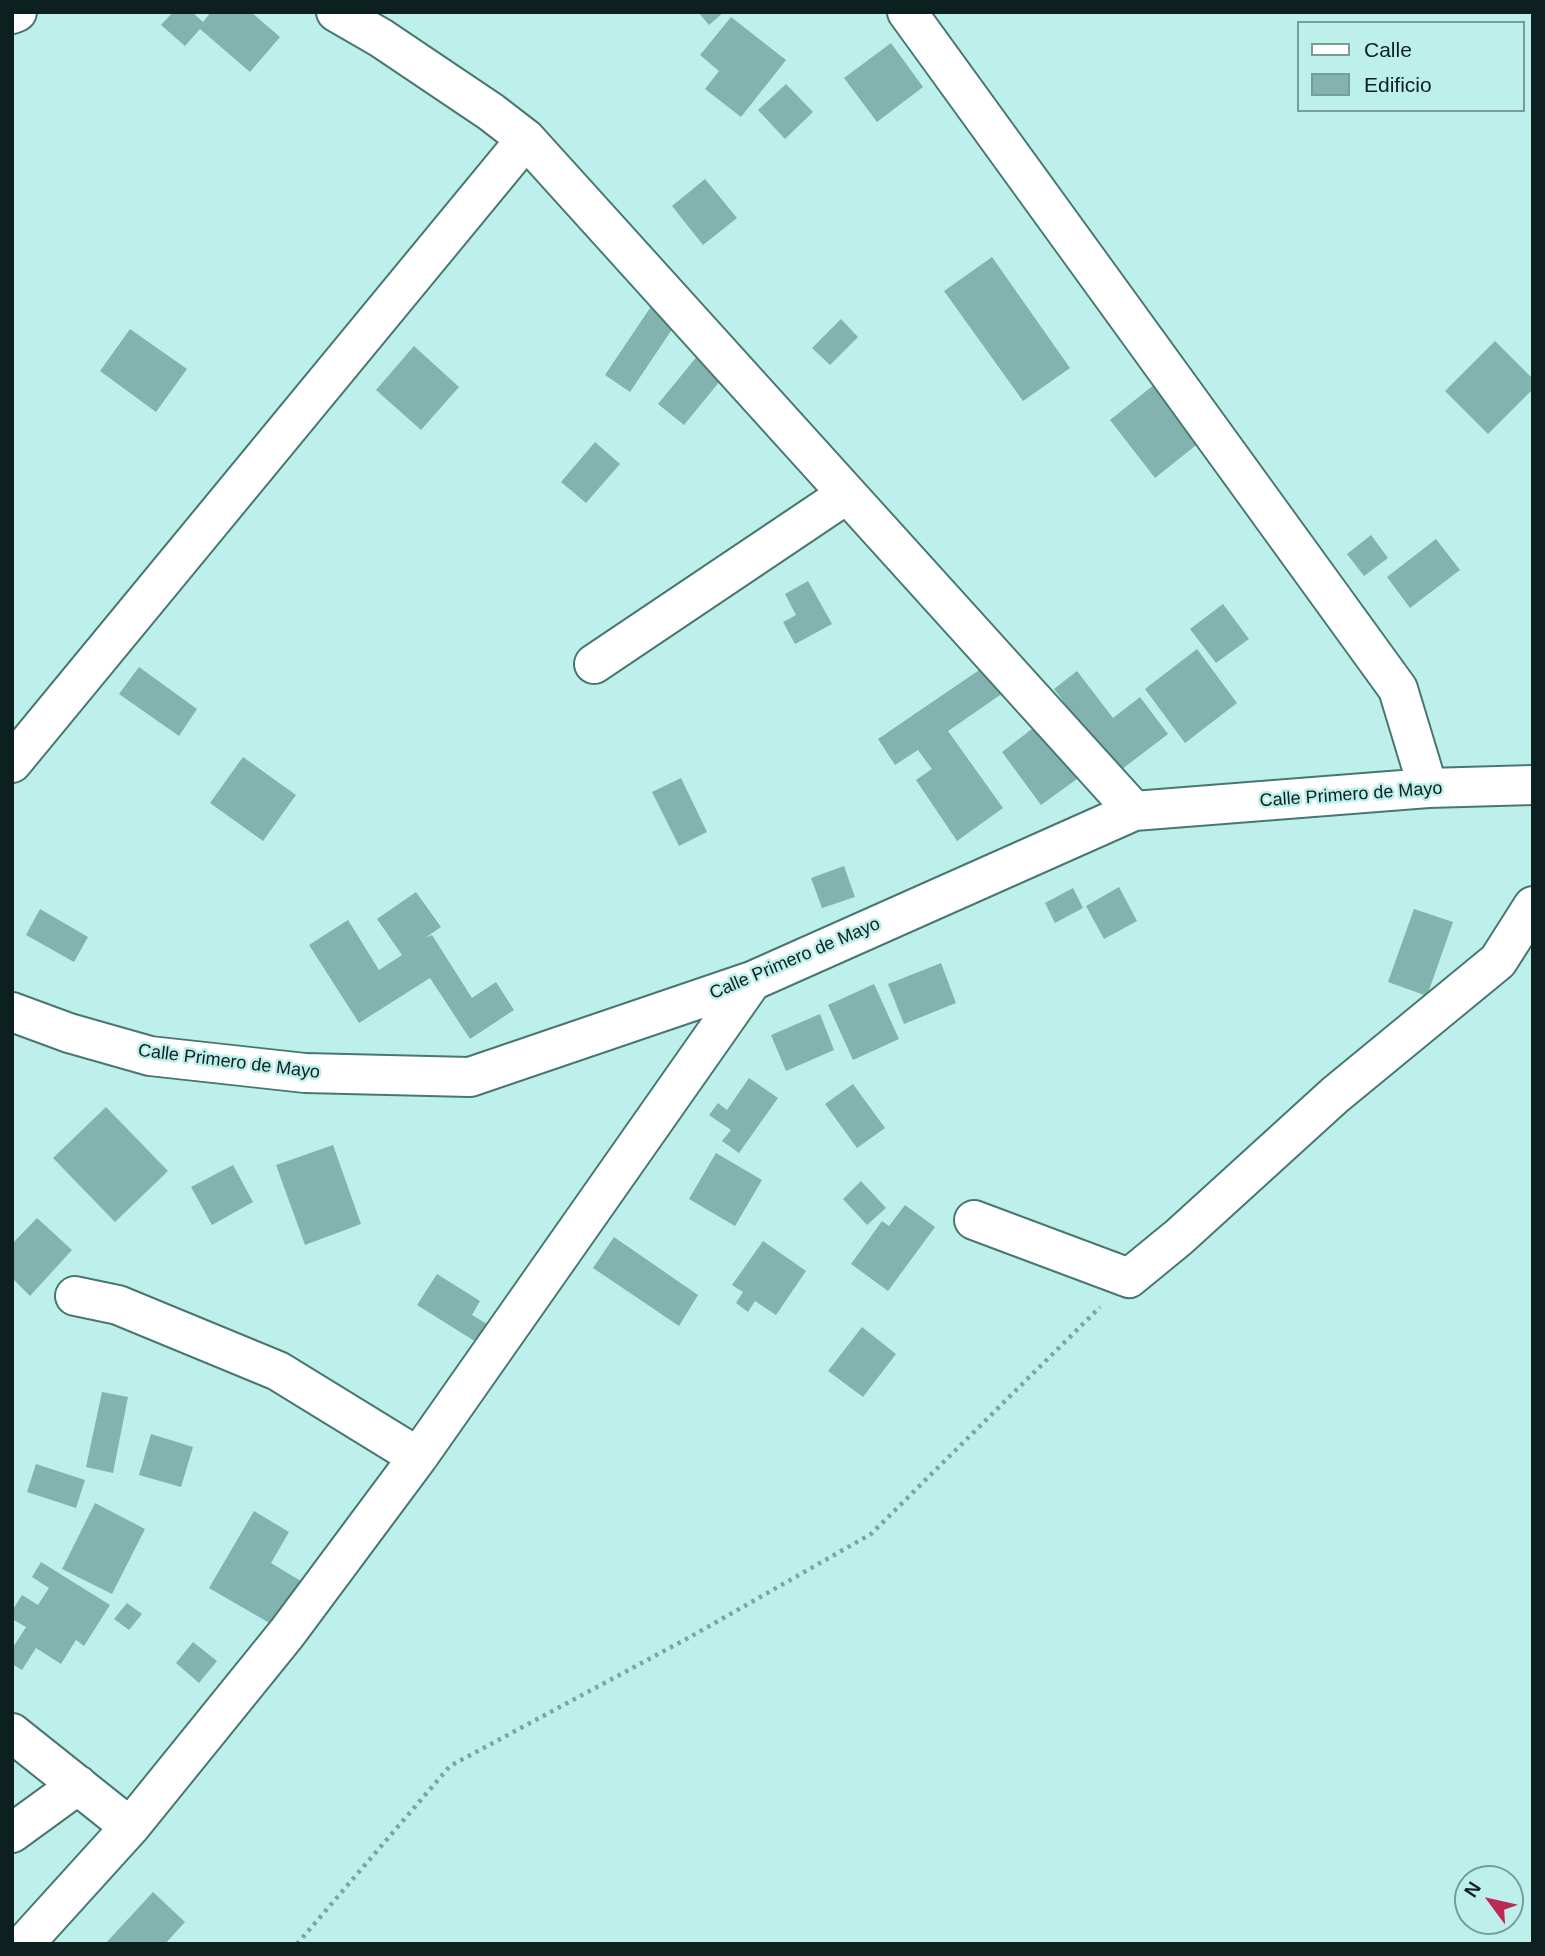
<!DOCTYPE html>
<style>
body{margin:0}
#map{position:relative;width:1545px;height:1956px;overflow:hidden;background:#bef0eb;font-family:Helvetica,sans-serif}
canvas{display:block}
.frame{position:absolute;inset:0;border:14px solid #0c201f;pointer-events:none}
.legend{position:absolute;left:1297px;top:21px;width:228px;height:91px;box-sizing:border-box;background:#bef0eb;border:2px solid #779d99;margin:0;padding:9px 12px;list-style:none;font-size:21px;color:#0c201f}
.legend li{display:flex;align-items:center;gap:14px;height:35px}
.legend b{width:35px;border:2px solid #779d99}
.north{position:absolute;left:1454px;top:1865px;width:70px;height:70px;box-sizing:border-box;background:#bef0eb;border:2px solid #779d99;border-radius:50%;rotate:303deg;font-size:19px;font-weight:700;line-height:28px;text-align:center;color:#0c201f}
.north::after{content:'';display:block;margin:auto;width:24px;height:32px;background:#ba2a54;clip-path:polygon(50% 0,100% 100%,50% 72%,0 100%)}
</style>
<div id="map">
<canvas width="1545" height="1956"></canvas>
<div class="frame"></div>
<ul class="legend">
<li><b style="height:9px;background:#fff"></b>Calle</li>
<li><b style="height:19px;background:#82b3af"></b>Edificio</li>
</ul>
<div class="north">N</div>
</div>
<script>
const ctx = document.querySelector('canvas').getContext('2d');
ctx.lineJoin = 'round';
function fillPath(path, color) { ctx.fillStyle = color; ctx.fill(path, 'evenodd'); }
const shape = rows => new Path2D(rows.map(r => 'M' + r).join(''));
function trace(path, color, width, dash) { ctx.strokeStyle = color; ctx.lineWidth = width; ctx.lineCap = dash ? 'butt' : 'round'; ctx.setLineDash(dash || []); ctx.stroke(path); }
function drawText(font, color, halo, rows, align = 'center') {
  ctx.font = font + ' Helvetica,sans-serif'; ctx.lineWidth = 5; ctx.setLineDash([]); ctx.textBaseline = 'middle'; ctx.strokeStyle = halo; ctx.fillStyle = color; for (const [text, x, y, turn = 0] of rows) {
    ctx.save(); ctx.translate(x, y); ctx.rotate((+turn || 0) * Math.PI / 180); ctx.textAlign = isNaN(turn) ? turn : align; if (halo) ctx.strokeText(text, 0, 0); ctx.fillText(text, 0, 0); ctx.restore();
  }
}
fillPath(shape([
 [173,12,192,12,203,22,211,12,251,12,280,37,250,72,200,29,185,46,161,25],
 [698,12,724,12,709,25],
 [731,17,786,60,741,117,705,89,719,71,700,55],
 [891,43,923,87,877,122,844,78],
 [786,84,813,112,785,139,758,110],
 [705,179,737,218,703,245,672,206],
 [992,257,1070,368,1023,401,944,291],
 [652,305,677,322,630,392,605,375],
 [841,319,858,337,830,365,812,348],
 [130,329,187,369,156,412,100,371],
 [1495,341,1533,379,1533,389,1488,434,1445,391],
 [414,346,459,387,421,430,376,390],
 [703,349,729,370,684,425,658,404],
 [1155,384,1200,442,1155,478,1110,420],
 [595,442,620,464,586,503,561,482],
 [1371,535,1388,558,1364,576,1347,554],
 [1436,539,1460,570,1410,608,1387,577],
 [808,581,832,624,795,644,783,622,796,615,785,594],
 [1223,604,1249,639,1216,663,1190,629],
 [1197,649,1237,703,1185,743,1145,689],
 [988,664,1006,691,948,731,1003,808,957,841,916,780,932,769,918,750,895,765,878,739],
 [139,667,197,709,179,736,119,694],
 [1077,671,1113,718,1140,697,1168,734,1117,773,1054,689],
 [1041,722,1081,776,1041,805,1002,752],
 [243,757,296,795,263,841,210,803],
 [681,778,707,832,679,846,652,792],
 [844,866,855,897,822,908,811,878],
 [1119,887,1137,921,1104,939,1086,906],
 [1073,888,1083,908,1055,923,1045,903],
 [416,892,441,927,425,938,432,935,472,998,496,982,514,1010,470,1039,430,978,359,1023,309,945,348,920,379,970,402,955,377,919],
 [40,909,88,937,74,962,26,935],
 [1414,909,1453,922,1427,996,1388,982],
 [941,963,956,1003,904,1024,888,984],
 [874,984,899,1039,853,1060,828,1005],
 [820,1014,834,1050,786,1071,771,1035],
 [749,1078,778,1098,739,1153,722,1141,731,1130,709,1115,718,1103,727,1110],
 [853,1084,885,1128,857,1148,825,1104],
 [106,1107,168,1171,115,1222,53,1158],
 [333,1145,361,1224,305,1245,276,1165],
 [716,1153,762,1180,735,1226,689,1199],
 [233,1165,253,1202,212,1225,191,1187],
 [861,1181,886,1208,867,1225,843,1199],
 [905,1205,935,1227,888,1291,851,1264,882,1221,889,1226],
 [37,1218,72,1250,30,1296,12,1278,12,1244],
 [614,1237,698,1295,679,1326,593,1268],
 [763,1241,806,1271,776,1315,755,1301,748,1312,736,1303,743,1292,732,1285],
 [437,1274,480,1301,472,1315,492,1327,481,1345,417,1305],
 [862,1327,896,1354,863,1397,828,1371],
 [102,1392,128,1397,113,1473,86,1467],
 [151,1434,193,1447,181,1487,139,1475],
 [36,1464,85,1480,76,1508,27,1492],
 [95,1503,145,1529,112,1594,62,1569],
 [254,1511,289,1532,271,1563,304,1583,278,1628,209,1588],
 [41,1562,110,1605,84,1646,76,1640,61,1664,36,1648,22,1670,12,1664,12,1649,26,1627,12,1619,12,1611,22,1595,38,1605,49,1588,32,1577],
 [127,1603,142,1614,129,1630,114,1619],
 [193,1642,217,1661,199,1683,176,1663],
 [153,1892,185,1922,165,1944,105,1944]
]), '#82b3af');
const minor = shape([
 [336,12,381,38,491,112,526,139,1134,811],
 [907,12,1398,689,1428,788],
 [12,14,17,12],
 [594,664,847,494],
 [12,763,526,139],
 [12,1012,69,1033,150,1056,305,1073,470,1077,752,981,1134,811,1428,788,1533,785],
 [974,1220,1129,1278,1179,1237,1335,1095,1498,961,1533,906],
 [75,1296,118,1305,278,1371,418,1457],
 [12,1733,130,1827],
 [12,1833,78,1785],
 [24,1944,130,1827,287,1633,418,1457,752,981]
]);
trace(minor, '#487773', 42);
trace(shape([
 [297,1944,450,1766,690,1637,871,1534,1100,1307]
]), '#7ea5a1', 4.5, [3.5, 5]);
trace(minor, '#fff', 38);
drawText('18px', '#0c201f', '#bef0eb', [
 ["Calle Primero de Mayo",1351,795,-4],
 ["Calle Primero de Mayo",795,959,-23],
 ["Calle Primero de Mayo",229,1062,7]
]);
</script>
